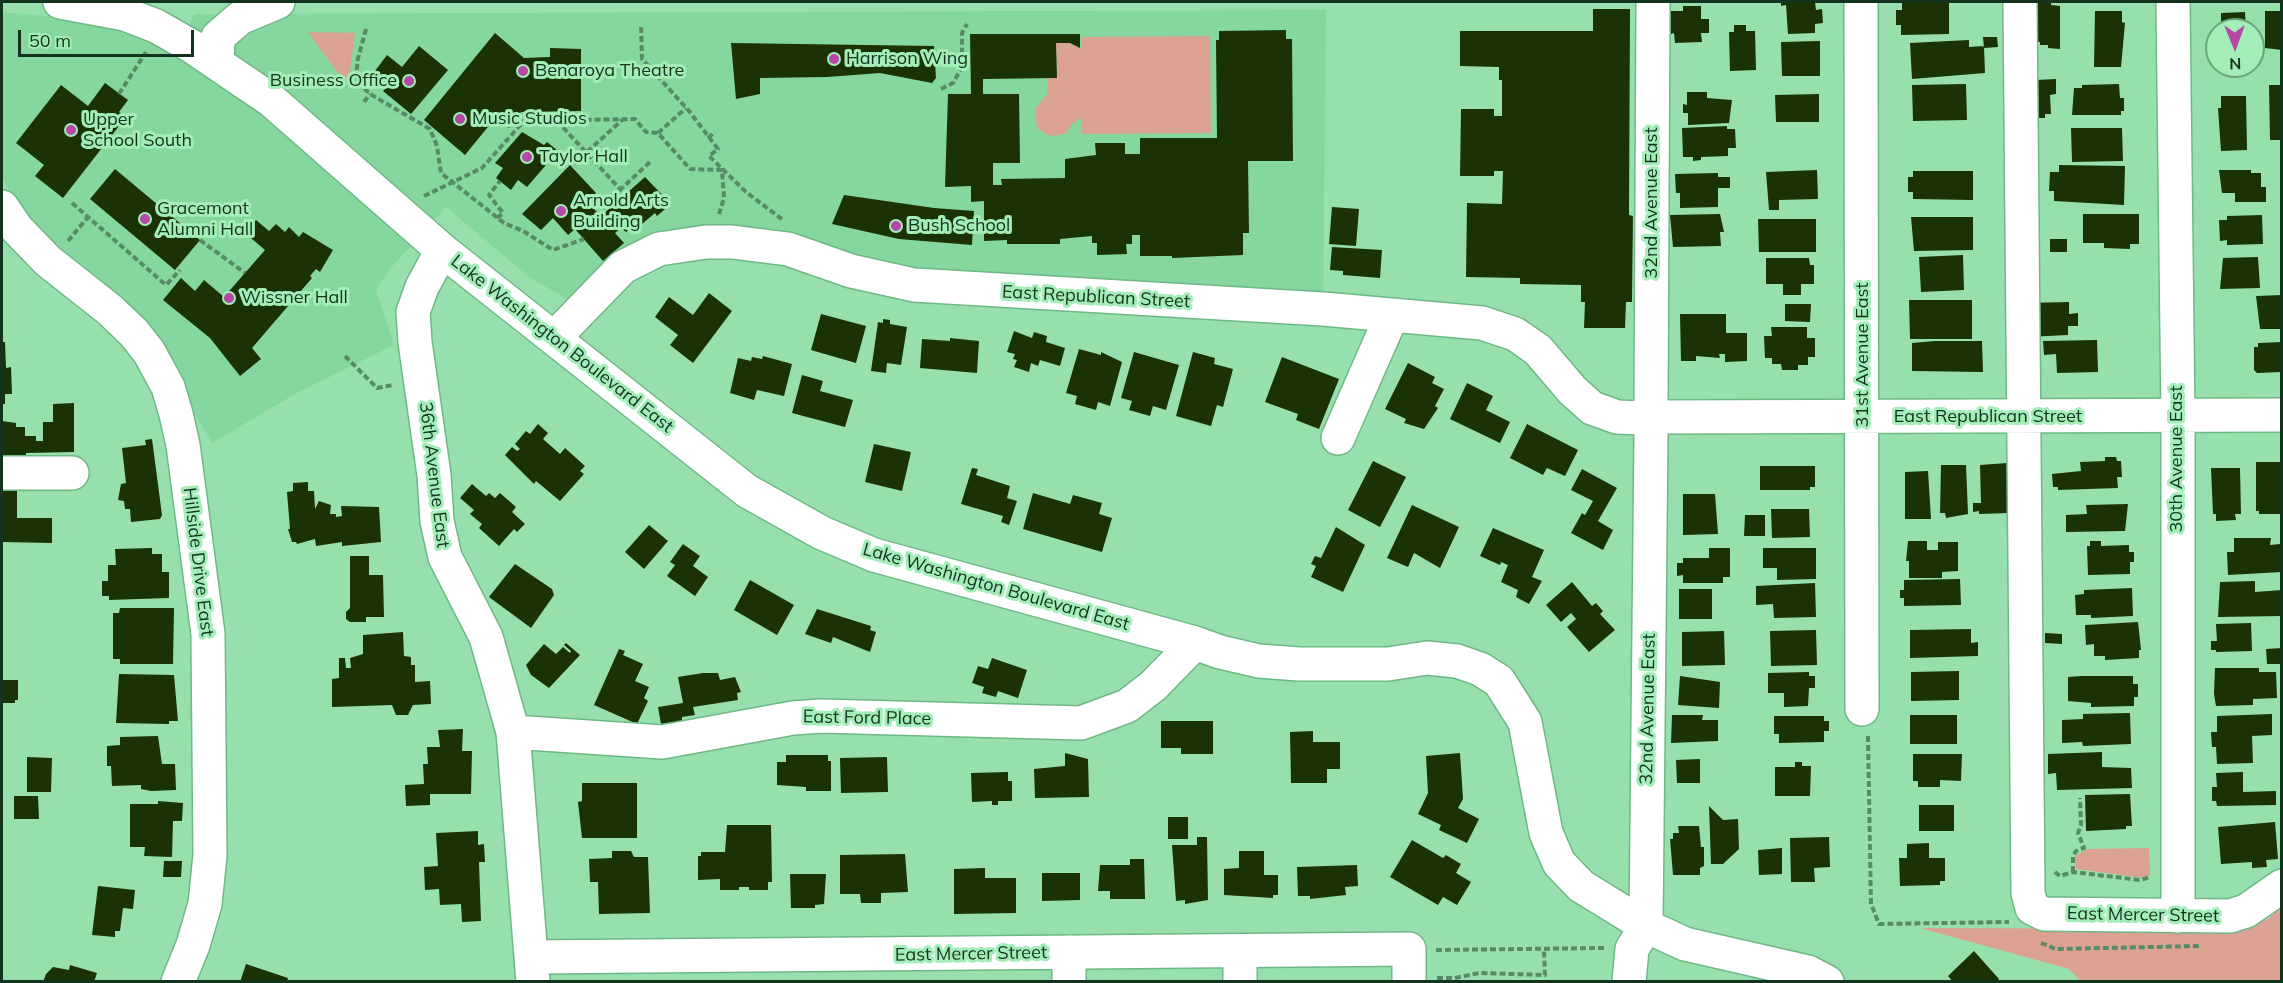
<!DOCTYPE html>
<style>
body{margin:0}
#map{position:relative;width:2283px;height:983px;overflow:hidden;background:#97e0ad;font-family:Mulish,sans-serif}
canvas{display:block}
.frame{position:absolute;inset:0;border:3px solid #14331f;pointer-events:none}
.north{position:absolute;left:2205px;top:18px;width:60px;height:60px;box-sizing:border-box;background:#a3edb9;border:2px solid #6aa37b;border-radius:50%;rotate:179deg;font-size:16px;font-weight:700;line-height:24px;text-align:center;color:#14331f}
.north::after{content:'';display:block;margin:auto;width:21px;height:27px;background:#b547a6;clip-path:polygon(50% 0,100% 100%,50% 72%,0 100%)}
.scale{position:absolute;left:18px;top:30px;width:176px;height:27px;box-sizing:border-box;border:3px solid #14331f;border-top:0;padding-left:8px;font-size:18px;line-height:21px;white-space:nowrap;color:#14331f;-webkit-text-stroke:4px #a3edb9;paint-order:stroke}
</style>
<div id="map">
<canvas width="2283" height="983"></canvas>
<div class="frame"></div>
<div class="north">N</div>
<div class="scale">50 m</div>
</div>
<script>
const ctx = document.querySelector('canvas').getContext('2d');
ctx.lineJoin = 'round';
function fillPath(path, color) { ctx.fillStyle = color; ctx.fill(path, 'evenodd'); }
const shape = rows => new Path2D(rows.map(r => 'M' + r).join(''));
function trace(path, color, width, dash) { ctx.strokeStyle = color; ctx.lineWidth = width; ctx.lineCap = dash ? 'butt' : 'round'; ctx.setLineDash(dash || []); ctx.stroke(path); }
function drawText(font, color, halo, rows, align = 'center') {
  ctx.font = font + ' Mulish,sans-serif'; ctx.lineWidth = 6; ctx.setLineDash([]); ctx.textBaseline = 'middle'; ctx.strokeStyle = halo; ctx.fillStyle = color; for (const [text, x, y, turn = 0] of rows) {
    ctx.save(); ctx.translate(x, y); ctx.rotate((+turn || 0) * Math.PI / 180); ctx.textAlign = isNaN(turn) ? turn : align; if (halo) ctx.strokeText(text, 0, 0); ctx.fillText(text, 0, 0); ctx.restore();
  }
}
fillPath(shape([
 [1326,10,1323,309,973,290,706,242,581,307,529,277,446,207,390,269,376,290,394,345,295,394,212,443,175,380,96,288,20,211,2,178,2,12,109,22,179,49,194,14]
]), '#85d69f');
fillPath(shape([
 [308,32,355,33,350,70,353,83,338,73],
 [1210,36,1211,133,1082,134,1081,118,1073,123,1066,133,1060,135,1050,136,1037,128,1035,109,1047,95,1048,78,1057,78,1056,43,1070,43,1081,49,1081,37],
 [2149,848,2150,875,2144,878,2076,869,2075,856,2087,849],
 [2281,907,2281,981,2080,981,2069,969,1920,928,2241,929,2268,919]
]), '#dba294');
fillPath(shape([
 [1781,2,1815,2,1816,10,1822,9,1823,23,1815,24,1815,33,1788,34,1786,5,1781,6],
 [1902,2,1949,2,1949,34,1901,35,1901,25,1896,25,1896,10,1902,10],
 [2034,2,2051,2,2051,5,2060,6,2060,49,2048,48,2048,45,2040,45,2040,42,2026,41],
 [1683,6,1701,6,1701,19,1709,19,1709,33,1701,33,1702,42,1675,43,1674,33,1671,34,1670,11,1683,11],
 [1593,9,1630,9,1629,215,1633,216,1632,302,1626,302,1625,328,1584,328,1585,302,1581,302,1581,285,1520,284,1520,278,1466,277,1467,203,1502,204,1503,171,1494,171,1494,176,1460,176,1461,109,1494,109,1494,116,1502,116,1502,80,1499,80,1499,67,1460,66,1460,31,1593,31],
 [2095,11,2122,11,2122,22,2125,23,2121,67,2094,67],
 [2265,11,2282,11,2282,50,2265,48],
 [2245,12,2246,30,2217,30,2217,24,2221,24,2221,13],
 [1734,25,1746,25,1746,31,1755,31,1756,70,1730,71,1729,32,1734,32],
 [1286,30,1286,39,1292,39,1293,161,1248,161,1249,233,1243,233,1243,255,1172,258,1172,256,1140,256,1140,235,1132,235,1132,244,1126,244,1127,254,1097,255,1097,243,1092,243,1092,236,1060,239,1060,244,1007,244,1007,240,984,241,984,201,971,202,971,186,945,187,948,94,971,94,970,34,1080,34,1080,48,1070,43,1056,43,1057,78,983,79,983,94,1019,94,1020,163,993,163,993,185,1002,185,1001,179,1065,178,1065,159,1096,155,1095,143,1125,143,1125,154,1140,154,1140,138,1217,138,1216,40,1219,40,1219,31],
 [495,33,524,58,550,57,550,48,581,49,581,111,521,112,509,128,496,117,465,155,424,120],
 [1983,37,1997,37,1998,47,1984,48],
 [1969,40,1969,47,1984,46,1985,73,1912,79,1910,43],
 [1820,41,1820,76,1782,76,1781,42],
 [731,43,934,46,936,78,932,83,880,73,827,77,760,78,760,94,736,99],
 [419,46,448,70,411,114,383,91,387,87,372,75,387,55,402,67],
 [2056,79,2056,94,2050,95,2051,114,2045,114,2045,118,2037,118,2036,80],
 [105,83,128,100,119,112,126,117,63,198,35,176,44,165,16,143,61,85,88,106],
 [1966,84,1967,120,1913,121,1912,85],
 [2119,84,2120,98,2124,98,2124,111,2121,111,2121,115,2072,115,2074,88,2082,88,2082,85],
 [2269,85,2282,85,2282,140,2270,140],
 [1687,92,1707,92,1707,98,1732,100,1729,123,1688,125,1688,113,1683,113,1683,104,1687,105],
 [1819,94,1819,122,1776,122,1775,95],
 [2221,96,2246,96,2247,150,2221,151,2218,108,2221,108],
 [1727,126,1727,129,1735,129,1736,148,1728,148,1728,156,1701,157,1701,160,1693,161,1693,157,1683,157,1682,128],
 [2071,128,2122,128,2123,161,2072,162],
 [522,132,544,145,547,142,558,151,527,187,518,180,511,190,496,178,503,168,495,163],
 [570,165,596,193,594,195,600,202,594,209,601,216,645,177,671,204,657,216,655,213,642,224,639,221,626,232,621,228,615,233,624,243,603,261,575,229,568,235,553,218,541,230,522,214],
 [2059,165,2125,166,2124,205,2054,201,2054,191,2049,191,2050,172,2059,172],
 [115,169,200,240,175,270,90,199],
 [1817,170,1818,199,1779,200,1779,210,1769,210,1766,172],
 [2219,170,2251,170,2251,173,2261,173,2261,187,2266,187,2266,202,2235,202,2235,193,2222,193],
 [1913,171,1973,171,1973,200,1913,199,1913,192,1908,192,1908,177,1913,177],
 [1718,173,1718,177,1730,177,1730,188,1718,188,1718,207,1680,208,1680,193,1676,193,1675,174],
 [844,195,934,208,974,211,972,245,899,239,832,224],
 [1332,207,1359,209,1356,246,1329,244],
 [1720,214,1724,232,1720,232,1721,246,1673,247,1670,215],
 [2083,214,2139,214,2139,244,2130,244,2130,249,2104,248,2104,243,2083,243],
 [2262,215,2263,244,2227,245,2227,240,2220,241,2219,220,2227,220,2227,216],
 [1911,217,1973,217,1973,250,1914,251],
 [1758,219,1816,219,1816,252,1759,252],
 [256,220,269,231,276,224,285,232,289,227,299,237,303,232,333,250,320,272,316,269,310,276,312,278,252,348,261,359,240,376,210,338,163,300,181,278,195,291,204,280,224,297,265,250,245,233],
 [2050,239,2067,239,2067,252,2050,252],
 [1332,247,1382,250,1380,278,1343,275,1343,271,1330,270],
 [1963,255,1964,290,1921,292,1919,257],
 [2258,257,2260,288,2220,289,2223,258],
 [1766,258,1809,258,1810,265,1814,265,1814,284,1801,284,1801,295,1783,295,1783,284,1766,284],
 [709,293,732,311,693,363,670,345,678,335,655,317,669,297,693,315],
 [2282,295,2282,329,2260,329,2256,296],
 [1909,300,1972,300,1972,339,1910,339],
 [2069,302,2069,314,2078,313,2078,326,2068,326,2068,335,2027,337,2026,303],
 [1785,304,1811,304,1810,322,1785,321],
 [821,314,866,326,856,363,811,350],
 [1680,314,1726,314,1726,333,1747,333,1747,361,1725,362,1725,354,1719,354,1720,358,1696,356,1696,361,1681,361],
 [883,319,890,320,890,324,907,327,901,365,887,363,886,373,871,371,878,322,883,323],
 [1771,327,1807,327,1807,338,1815,338,1815,357,1808,357,1808,365,1798,365,1798,370,1782,370,1781,364,1772,364,1772,358,1765,358,1764,336,1772,336],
 [1014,331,1032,338,1034,332,1047,336,1046,342,1065,348,1060,366,1040,360,1038,366,1031,363,1029,372,1014,367,1017,360,1013,359,1015,354,1007,352],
 [950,338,979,341,977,373,920,368,922,339,950,341],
 [2097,340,2098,372,2057,373,2056,354,2044,355,2043,341],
 [1935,341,1982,341,1983,372,1912,371,1912,343],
 [2,342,5,342,6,368,11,367,12,394,5,394,5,404,2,404],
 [2282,342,2282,372,2257,373,2254,370,2254,347,2258,347,2258,343],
 [1079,349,1101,355,1101,352,1122,362,1110,406,1098,402,1096,410,1075,404,1077,396,1066,393],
 [1134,352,1179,365,1166,410,1153,406,1150,416,1129,410,1132,401,1121,398],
 [1193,352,1215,358,1214,364,1233,369,1223,407,1217,405,1211,426,1176,416],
 [763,356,792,364,784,396,757,390,754,400,730,393,738,358,751,361,752,357,762,359],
 [1282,357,1339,379,1319,429,1296,420,1298,414,1265,402],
 [1408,363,1435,377,1432,383,1444,389,1435,406,1438,408,1424,429,1404,423,1406,419,1385,409],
 [802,375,823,381,820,391,853,400,845,427,792,413],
 [1467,383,1493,396,1486,410,1510,422,1500,443,1450,419],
 [74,403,74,452,26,453,26,463,2,469,2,421,16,423,16,427,25,427,25,436,36,436,36,441,43,441,43,422,53,422,53,404],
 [538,424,548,433,543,439,560,454,565,448,585,466,580,471,584,474,560,501,536,481,534,484,505,455,512,447,517,451,520,449,515,444,526,431,530,434],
 [1527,424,1578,450,1565,476,1547,468,1543,475,1510,458],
 [152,439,162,515,160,519,131,522,130,509,125,509,124,501,118,500,121,484,126,483,122,448,146,445,145,440],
 [874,444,911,452,902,491,865,482],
 [2105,457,2116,457,2117,461,2121,461,2122,477,2117,477,2118,488,2058,490,2058,487,2053,487,2052,474,2081,471,2080,462,2105,461],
 [1373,461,1406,477,1380,527,1348,510],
 [2256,462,2282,462,2282,514,2259,514,2259,511,2256,511],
 [2007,463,2007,470,2009,470,2009,513,1979,514,1979,511,1973,512,1973,503,1981,503,1980,465],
 [1941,465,1966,465,1968,514,1946,518,1945,513,1940,513],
 [1760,466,1815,466,1815,487,1810,487,1810,490,1760,490],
 [972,468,978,469,976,475,1010,486,1007,498,1017,501,1009,525,1001,522,1003,516,961,504],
 [2211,468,2240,468,2241,514,2235,514,2236,520,2216,521,2216,514,2213,514],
 [1582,469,1617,488,1598,521,1613,530,1603,550,1571,533,1582,513,1585,515,1593,501,1571,490],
 [1928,471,1931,519,1905,519,1905,472],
 [308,482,308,491,314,491,315,509,319,501,331,505,330,514,336,514,336,517,342,516,341,506,379,507,381,542,342,546,342,542,316,546,315,539,297,544,296,542,292,542,288,529,290,529,287,492,293,491,293,483],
 [472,484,486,496,489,493,495,498,500,493,516,507,512,512,525,524,517,532,514,529,499,546,479,528,482,524,470,514,474,510,460,498],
 [2,488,17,488,17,518,52,518,52,543,2,542],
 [1033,493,1070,504,1073,495,1102,503,1099,514,1112,518,1102,552,1023,529],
 [1683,494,1715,494,1718,534,1683,535],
 [2128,504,2125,531,2066,532,2066,515,2087,514,2086,505],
 [1412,505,1459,527,1440,568,1414,553,1408,567,1387,558],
 [1771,509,1809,509,1810,537,1772,538],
 [1745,515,1765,515,1765,536,1744,536],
 [649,525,668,541,644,569,625,552],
 [1336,527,1365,545,1343,592,1311,577,1316,566,1311,564,1315,556,1321,558],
 [1493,528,1544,550,1532,577,1542,581,1529,604,1516,597,1518,590,1501,582,1508,565,1501,562,1500,565,1480,556],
 [2234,538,2271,538,2270,545,2280,544,2282,572,2228,575,2227,552,2234,552],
 [1908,541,1927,541,1927,550,1938,550,1938,542,1958,542,1958,571,1942,572,1942,578,1909,578,1909,561,1906,561],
 [2090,541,2101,541,2101,546,2129,545,2129,552,2134,552,2134,562,2130,562,2130,574,2088,575,2087,546,2090,546],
 [683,544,700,556,693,566,708,577,695,596,667,576,675,565,670,562],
 [152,548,152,554,162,554,162,572,169,572,169,598,109,600,109,596,102,596,102,581,108,581,108,565,116,565,115,549],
 [1709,548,1730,548,1730,577,1723,577,1723,583,1683,583,1683,575,1677,576,1677,563,1683,563,1683,558,1709,558],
 [1763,548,1816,548,1816,579,1777,580,1777,568,1763,568],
 [350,556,369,556,369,575,383,575,384,617,366,617,366,622,350,622,346,619,346,612,350,608],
 [515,564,552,589,554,595,531,628,489,597],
 [1960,579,1961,605,1904,606,1904,598,1900,598,1900,590,1904,590,1904,580],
 [750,580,794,605,777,635,734,610],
 [2255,581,2255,592,2282,590,2282,616,2218,617,2220,582],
 [1572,582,1592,606,1596,603,1603,611,1600,614,1615,630,1589,652,1567,627,1576,619,1571,613,1561,622,1546,605],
 [1815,583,1816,617,1774,618,1773,604,1756,605,1756,586],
 [2132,588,2133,616,2091,618,2091,615,2076,615,2075,595,2084,594,2084,590],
 [1679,589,1712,589,1712,619,1679,619],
 [120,608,174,608,173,664,120,664,120,659,113,659,113,613,119,613],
 [817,609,871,626,870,630,876,632,870,652,833,637,831,643,805,634],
 [2138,622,2141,650,2139,650,2139,658,2105,660,2105,656,2094,656,2094,644,2086,645,2085,625],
 [2251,623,2252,651,2216,652,2216,650,2211,650,2211,641,2217,641,2216,624],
 [1971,629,1971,643,1978,642,1978,656,1910,658,1910,630],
 [1816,630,1817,665,1771,666,1770,631],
 [1724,631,1725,665,1682,666,1682,632],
 [403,632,404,656,411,657,411,665,415,665,415,682,430,681,431,704,413,705,408,715,396,715,392,705,332,707,332,679,339,678,339,658,345,658,346,668,351,668,350,658,363,654,363,635],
 [2045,633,2062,634,2062,644,2045,643],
 [566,643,580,655,549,688,531,675,526,665,544,644,556,654,563,647,570,653,571,651,564,645],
 [2282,648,2282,664,2267,664,2266,649],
 [619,649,625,651,623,655,643,664,635,681,649,687,644,698,648,701,637,724,594,705],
 [992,658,1027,670,1018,698,998,691,996,697,982,693,984,687,972,683,978,666,988,669],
 [2215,668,2259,668,2259,672,2276,672,2277,698,2253,699,2253,705,2216,706,2214,694],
 [1959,671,1959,700,1911,701,1911,672],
 [1809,672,1809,676,1815,676,1815,688,1809,688,1808,706,1784,707,1784,693,1768,693,1768,673],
 [703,673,718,673,720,680,735,677,741,692,737,693,738,700,693,707,695,715,682,717,682,721,661,724,658,707,683,703,678,677],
 [119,674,174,675,178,721,169,721,169,724,116,723],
 [1680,676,1720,682,1719,708,1678,705],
 [2081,676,2133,676,2133,684,2138,684,2138,697,2134,697,2134,706,2091,707,2091,703,2068,701,2068,677],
 [2,680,18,680,18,700,15,700,15,703,2,703],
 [2130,713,2131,744,2083,746,2082,742,2062,743,2062,720,2083,719,2083,714],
 [2272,714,2272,735,2252,736,2253,763,2217,764,2216,747,2212,747,2211,732,2217,732,2217,716],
 [1672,715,1703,715,1702,720,1718,720,1718,741,1671,743],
 [1910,715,1957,715,1957,744,1910,744],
 [1774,716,1824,716,1824,721,1829,721,1829,731,1824,731,1824,742,1779,743,1779,734,1774,734],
 [1161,721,1213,721,1213,754,1181,754,1181,748,1161,748],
 [463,729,462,751,472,751,471,794,430,794,430,805,406,806,405,785,424,784,423,764,428,764,427,747,440,747,438,730],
 [1313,731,1313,742,1340,742,1340,769,1327,769,1327,783,1291,783,1290,732],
 [158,736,162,764,175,764,176,790,151,791,141,789,141,785,112,786,111,766,107,766,107,746,120,745,120,737],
 [2102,752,2102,767,2131,768,2132,788,2057,790,2056,773,2048,774,2048,754],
 [1065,753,1088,759,1089,797,1035,798,1034,769,1065,766],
 [1460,753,1463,799,1458,808,1479,819,1467,843,1439,830,1441,825,1418,814,1428,793,1426,756],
 [1913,754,1962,754,1961,781,1940,780,1940,787,1918,787,1918,781,1913,781],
 [786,755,828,755,828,761,831,761,831,791,806,791,806,787,777,785,777,762,786,762],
 [27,757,52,758,51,792,27,792],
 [887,757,888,792,841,793,840,758],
 [1700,759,1700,783,1677,783,1676,760],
 [1795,762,1802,762,1802,766,1811,766,1810,796,1775,796,1775,767,1795,767],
 [1008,772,1008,781,1012,781,1012,801,998,801,998,805,992,805,992,801,972,802,971,773],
 [2243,772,2243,792,2276,791,2276,805,2217,806,2216,801,2212,801,2212,787,2217,787,2216,773],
 [582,783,637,783,637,838,582,838,578,802,582,801],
 [2130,794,2132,826,2126,826,2126,829,2086,831,2085,795],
 [14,796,38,796,39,819,14,819],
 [158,801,183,803,182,821,173,821,172,857,144,856,145,847,130,847,130,804,158,804],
 [1919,805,1954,805,1954,831,1919,831],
 [1709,806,1723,820,1738,819,1739,849,1723,864,1711,864],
 [1168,817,1188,817,1188,839,1168,839],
 [2275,822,2278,859,2266,860,2267,867,2252,868,2252,862,2221,864,2218,827],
 [727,825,771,825,772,882,768,882,768,890,749,890,749,887,739,887,739,890,720,890,720,879,698,880,698,856,701,856,701,852,725,852],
 [1678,826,1699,826,1701,847,1704,847,1704,866,1700,868,1700,875,1673,875,1670,839,1673,839,1673,833,1679,833],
 [478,831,478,845,484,844,485,862,479,862,481,921,462,922,461,904,440,905,439,889,425,890,424,867,438,866,436,833],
 [1197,837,1207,837,1208,900,1185,904,1185,900,1176,901,1172,845,1197,845],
 [1829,837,1830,867,1814,868,1815,882,1791,882,1790,838],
 [1412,840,1443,858,1446,855,1461,864,1456,873,1471,882,1457,905,1443,897,1438,905,1390,877],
 [1929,843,1929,858,1945,858,1945,881,1940,881,1940,885,1900,886,1899,858,1907,858,1907,844],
 [1782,848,1782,874,1759,875,1758,850],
 [612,851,631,851,634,857,648,857,650,913,599,914,598,882,590,882,589,859,612,858],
 [1239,851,1264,851,1264,875,1278,875,1278,895,1273,895,1273,898,1224,895,1224,869,1239,868],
 [905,854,908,892,881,893,881,903,861,903,860,894,840,894,840,855],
 [1130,859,1144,859,1145,899,1110,899,1110,891,1098,891,1100,865,1130,865],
 [164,861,182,861,181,877,163,877],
 [1357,865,1358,886,1345,887,1346,895,1310,899,1310,896,1298,896,1297,867],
 [985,868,985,878,1016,878,1016,913,954,914,954,869],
 [1042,873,1080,873,1080,900,1042,901],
 [790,874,826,874,824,904,815,905,815,908,791,908],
 [98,886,135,890,133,909,123,908,120,931,115,931,115,937,92,935],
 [1974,951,1999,979,1996,982,1953,982,1948,976],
 [246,964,288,978,287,982,240,982],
 [70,965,97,973,94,982,43,982,46,974,53,967,69,970]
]), '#1b3206');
const minor = shape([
 [1861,2,1862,709],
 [2020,2,2028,893,2032,908,2044,914,2230,916,2246,911,2282,886],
 [2173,2,2178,417,2178,916],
 [217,63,218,37,240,18,278,2],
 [2,207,17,229,48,261,110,310,134,333,149,352,168,387,176,414,183,445,208,634,210,855,205,904,193,945,178,982],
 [442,250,422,287,413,312,415,342,434,475,437,521,445,557,486,637,513,732,533,982],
 [555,337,623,267,659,249,706,242,732,242,788,249,851,271,914,285,1323,309,1482,323,1515,334,1538,350,1572,390,1592,408,1617,417,1643,418],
 [1651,404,1653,2],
 [1658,417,2282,415],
 [1338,438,1392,315],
 [2,473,72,473],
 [513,732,662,742,793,718,821,716,1081,723,1127,706,1153,686,1195,643],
 [1069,952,1069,982],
 [533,957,1409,949,1409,982],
 [1240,982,1240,951],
 [1629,982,1632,949,1646,926,1651,432]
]);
const major = shape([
 [60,2,125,14,156,26,193,47,271,100,442,250,747,491,822,533,874,555,1195,643,1220,652,1259,661,1299,664,1388,664,1427,658,1457,661,1480,669,1499,681,1525,722,1546,833,1559,863,1581,886,1646,926,1685,944,1808,972,1827,982]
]);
trace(minor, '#6fb886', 36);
trace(major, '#6fb886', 36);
trace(shape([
 [641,27,642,59,689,111,718,149,709,156,746,192,783,220],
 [366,29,358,58,356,75,359,83,370,94,430,129,437,146,441,173,504,223,523,231,553,250,584,239],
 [941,89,953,83,962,67,962,33,967,24],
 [119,94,146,52],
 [364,102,370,94],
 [557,121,620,189],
 [658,133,686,108],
 [708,138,715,132],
 [574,164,622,120],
 [424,196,482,168,524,121,635,119,646,132,658,133,690,169,722,170,724,198,719,214],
 [72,203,166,285,180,270],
 [606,203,651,161],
 [497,218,503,213,489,195,500,181],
 [200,240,245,273],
 [68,241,88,217],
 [345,356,377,388,393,385],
 [1868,736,1871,904,1879,924,2009,922],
 [2055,872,2060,876,2073,872,2140,880,2151,877],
 [2073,872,2073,856,2076,851,2084,848,2078,833,2081,825,2080,798],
 [2041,943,2056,949,2201,946],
 [1436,950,1605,948],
 [1437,978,1455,978,1479,973,1545,975,1544,949]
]), '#578b68', 4, [6, 3]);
trace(minor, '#fff', 33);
trace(major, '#fff', 33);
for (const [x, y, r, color] of [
 [834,59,6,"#b547a6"],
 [523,71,6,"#b547a6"],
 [409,81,6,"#b547a6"],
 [460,119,6,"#b547a6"],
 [71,130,6,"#b547a6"],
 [527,157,6,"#b547a6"],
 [561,211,6,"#b547a6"],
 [145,219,6,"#b547a6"],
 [896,226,6,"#b547a6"],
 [229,298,6,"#b547a6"]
]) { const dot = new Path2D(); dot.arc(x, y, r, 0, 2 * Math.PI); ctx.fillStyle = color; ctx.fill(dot); trace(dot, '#a3edb9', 2); }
drawText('18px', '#14331f', '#a3edb9', [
 ["Harrison Wing",846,59],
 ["Benaroya Theatre",535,71],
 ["Business Office",397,81,"right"],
 ["Music Studios",472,119],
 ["Upper",83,120],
 ["School South",83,141],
 ["Taylor Hall",539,157],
 ["Arnold Arts",573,201],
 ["Building",573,222],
 ["Gracemont",157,209],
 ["Alumni Hall",157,230],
 ["Bush School",908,226],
 ["Wissner Hall",241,298]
], 'left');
drawText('18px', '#14331f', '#a3edb9', [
 ["32nd Avenue East",1652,203,-90],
 ["East Republican Street",1096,297,3],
 ["Lake Washington Boulevard East",562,344,38],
 ["31st Avenue East",1863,355,-90],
 ["East Republican Street",1988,417],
 ["30th Avenue East",2177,459,-90],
 ["36th Avenue East",434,475,83],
 ["Hillside Drive East",198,562,83],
 ["Lake Washington Boulevard East",996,587,16],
 ["32nd Avenue East",1648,709,-89],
 ["East Ford Place",867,718,1],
 ["East Mercer Street",2143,915,1],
 ["East Mercer Street",971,954,-1]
]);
</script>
